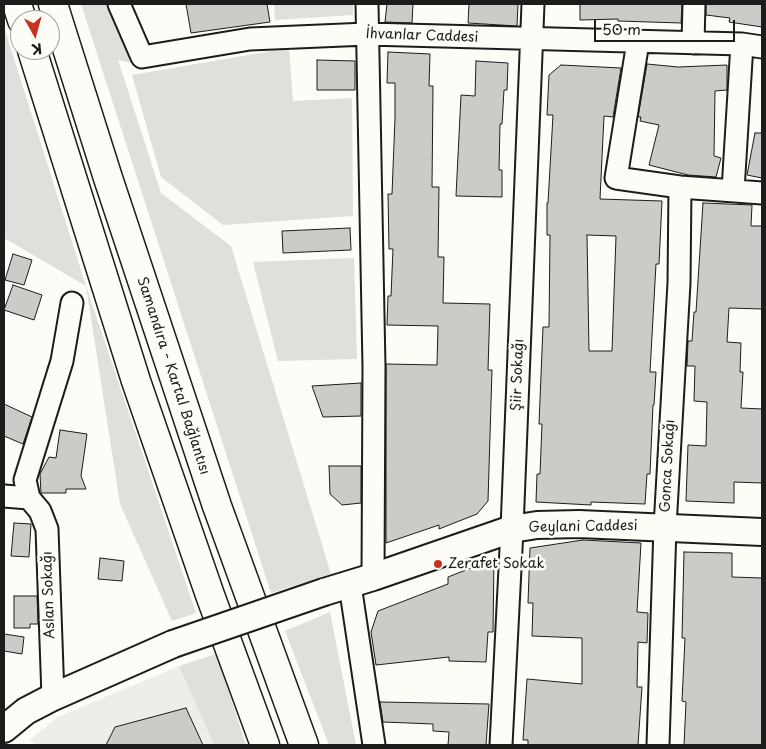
<!DOCTYPE html>
<meta charset="utf-8">
<style>
body{margin:0}
#map{position:relative;width:766px;height:749px;overflow:hidden;background:#fdfcf7;font-family:"Playpen Sans",sans-serif}
canvas{display:block}
.frame{position:absolute;inset:0;border:5px solid #1c1c1c;pointer-events:none}
.north{position:absolute;left:10px;top:10px;width:50px;height:50px;box-sizing:border-box;background:#fdfcf7;border:1px solid #a3a29f;border-radius:50%;rotate:173deg;font-size:14px;font-weight:700;line-height:20px;text-align:center;color:#1c1c1c}
.north::after{content:'';display:block;margin:auto;width:18px;height:22px;background:#c8321e;clip-path:polygon(50% 0,100% 100%,50% 72%,0 100%)}
.scale{position:absolute;left:594px;top:20px;width:141px;height:22px;box-sizing:border-box;border:2px solid #1c1c1c;border-top:0;padding-left:6px;font-size:15px;line-height:18px;white-space:nowrap;color:#1c1c1c;-webkit-text-stroke:4px #fdfcf7;paint-order:stroke}
</style>
<div id="map">
<canvas width="766" height="749"></canvas>
<div class="frame"></div>
<div class="north">K</div>
<div class="scale">50 m</div>
</div>
<script>
const ctx = document.querySelector('canvas').getContext('2d');
ctx.lineJoin = 'round';
function fillPath(path, color) { ctx.fillStyle = color; ctx.fill(path, 'evenodd'); }
const shape = rows => new Path2D(rows.map(r => 'M' + r).join(''));
function trace(path, color, width, dash) { ctx.strokeStyle = color; ctx.lineWidth = width; ctx.lineCap = dash ? 'butt' : 'round'; ctx.setLineDash(dash || []); ctx.stroke(path); }
function drawText(font, color, halo, rows, align = 'center') {
  ctx.font = font + ' "Playpen Sans",sans-serif'; ctx.lineWidth = 5; ctx.setLineDash([]); ctx.textBaseline = 'middle'; ctx.strokeStyle = halo; ctx.fillStyle = color; for (const [text, x, y, turn = 0] of rows) {
    ctx.save(); ctx.translate(x, y); ctx.rotate((+turn || 0) * Math.PI / 180); ctx.textAlign = isNaN(turn) ? turn : align; if (halo) ctx.strokeText(text, 0, 0); ctx.fillText(text, 0, 0); ctx.restore();
  }
}
fillPath(shape([
 [179,666,214,745,39,745,29,741,56,718]
]), '#eeede9');
fillPath(shape([
 [81,4,112,4,136,64,118,60,161,193,231,246,331,574,271,593],
 [274,4,353,4,353,15,275,20],
 [4,27,86,286,196,613,172,621,120,504,86,286,4,238],
 [289,48,293,101,352,98,353,216,223,225,161,177,132,75],
 [354,258,357,359,278,361,253,262],
 [330,612,356,745,329,745,285,631],
 [216,654,246,745,214,745,179,666]
]), '#e0dfdb');
const building = shape([
 [186,4,267,4,270,22,191,33,186,4],
 [387,4,413,4,412,23,385,22,387,4],
 [469,4,518,4,517,26,468,23,469,4],
 [580,4,682,4,681,23,618,21,618,19,580,20,580,4],
 [706,4,762,4,762,27,729,22,730,18,706,15,706,4],
 [388,52,430,54,429,86,433,86,432,187,439,187,438,257,444,257,443,303,490,304,488,370,492,370,488,501,477,514,439,529,439,525,386,543,386,364,437,365,438,326,387,325,388,296,391,296,393,249,389,249,388,194,392,194,395,118,395,83,387,83,388,52],
 [317,60,355,61,355,90,317,90,317,60],
 [476,61,508,63,507,90,504,90,502,124,500,124,499,170,502,170,502,197,456,196,461,95,475,96,476,61],
 [647,64,678,67,727,65,727,90,715,91,714,156,721,158,716,177,688,175,649,165,659,125,640,121,641,117,638,117,647,64],
 [561,65,621,68,613,117,604,116,600,199,662,201,659,264,656,264,650,372,656,372,654,405,653,405,650,474,647,474,645,504,591,502,591,505,536,502,537,474,540,474,542,424,539,424,543,327,549,327,550,235,547,235,547,203,548,203,553,115,547,115,549,75,561,65],
 [587,235,616,236,612,351,589,351,587,235],
 [755,133,762,133,762,178,747,175,755,133],
 [703,203,752,205,751,226,762,226,762,309,729,308,727,342,741,343,740,372,743,372,741,408,762,409,762,483,734,482,734,503,686,501,688,445,706,446,707,402,694,401,695,366,687,366,688,341,692,341,694,312,696,312,703,203],
 [350,228,351,250,283,253,282,231,350,228],
 [13,254,32,260,24,285,5,280,13,254],
 [13,285,42,295,34,320,4,310,13,285],
 [361,383,361,416,323,417,312,386,361,383],
 [4,404,32,417,23,444,4,436,4,404],
 [60,430,87,434,81,476,86,489,66,489,66,493,41,493,40,474,49,457,56,458,60,430],
 [329,466,361,466,361,503,342,505,330,494,329,466],
 [14,523,31,524,29,557,11,556,14,523],
 [583,540,641,543,637,612,648,613,647,643,638,642,637,687,642,687,638,745,528,745,528,740,523,740,527,679,582,684,582,638,532,636,533,603,528,603,530,548,583,540],
 [684,552,732,553,732,577,762,578,762,745,684,745,686,702,682,701,685,638,682,638,684,552],
 [100,558,124,561,122,581,98,579,100,558],
 [494,559,493,632,488,632,486,662,449,661,449,657,376,665,371,632,378,611,448,584,448,577,494,559],
 [14,596,37,596,38,624,30,624,30,628,14,628,14,596],
 [4,634,24,637,22,654,4,651,4,634],
 [380,702,489,704,486,745,448,745,449,732,433,731,433,724,383,722,380,702],
 [186,708,203,745,106,745,115,727,186,708]
]);
fillPath(building, '#cccbc8');
trace(building, '#1c1c1c', 1);
const minor = shape([
 [119,4,142,57,250,39,367,34,742,44,762,47],
 [367,4,374,367,373,577],
 [638,42,616,178,680,187,762,193],
 [693,43,694,4],
 [733,190,742,44],
 [4,496,29,498],
 [350,585,374,745],
 [53,697,47,529,40,511,29,498,25,480,62,361,72,303],
 [501,745,512,529,533,4],
 [658,745,665,527,679,283,680,187]
]);
const tertiary = shape([
 [324,592,373,577,512,529,537,525,579,524,762,532],
 [4,729,26,711,53,697,173,644]
]);
const motorway = shape([
 [17,4,22,20],
 [53,4,108,178,217,506,304,745],
 [32,50,136,381,210,595,265,745]
]);
trace(minor, '#1c1c1c', 25);
trace(tertiary, '#1c1c1c', 30);
trace(motorway, '#1c1c1c', 31);
trace(minor, '#fdfcf7', 21);
trace(tertiary, '#fdfcf7', 26);
trace(motorway, '#fdfcf7', 28);
const tertiaryBridge = shape([
 [173,644,324,592]
]);
trace(tertiaryBridge, '#1c1c1c', 30, []);
trace(tertiaryBridge, '#fdfcf7', 26);
for (const [x, y, r, color] of [
 [438,564,5,"#c8321e"]
]) { const dot = new Path2D(); dot.arc(x, y, r, 0, 2 * Math.PI); ctx.fillStyle = color; ctx.fill(dot); trace(dot, '#fdfcf7', 2); }
drawText('14px', '#1c1c1c', '#fdfcf7', [
 ["İhvanlar Caddesi",422,36,2],
 ["Şiir Sokağı",518,375,-88],
 ["Samandıra - Kartal Bağlantısı",173,376,72],
 ["Gonca Sokağı",668,466,-87],
 ["Geylani Caddesi",583,527,-1],
 ["Aslan Sokağı",49,595,-92]
]);
drawText('14px', '#1c1c1c', '#fdfcf7', [
 ["Zerafet Sokak",448,564]
], 'left');
</script>
